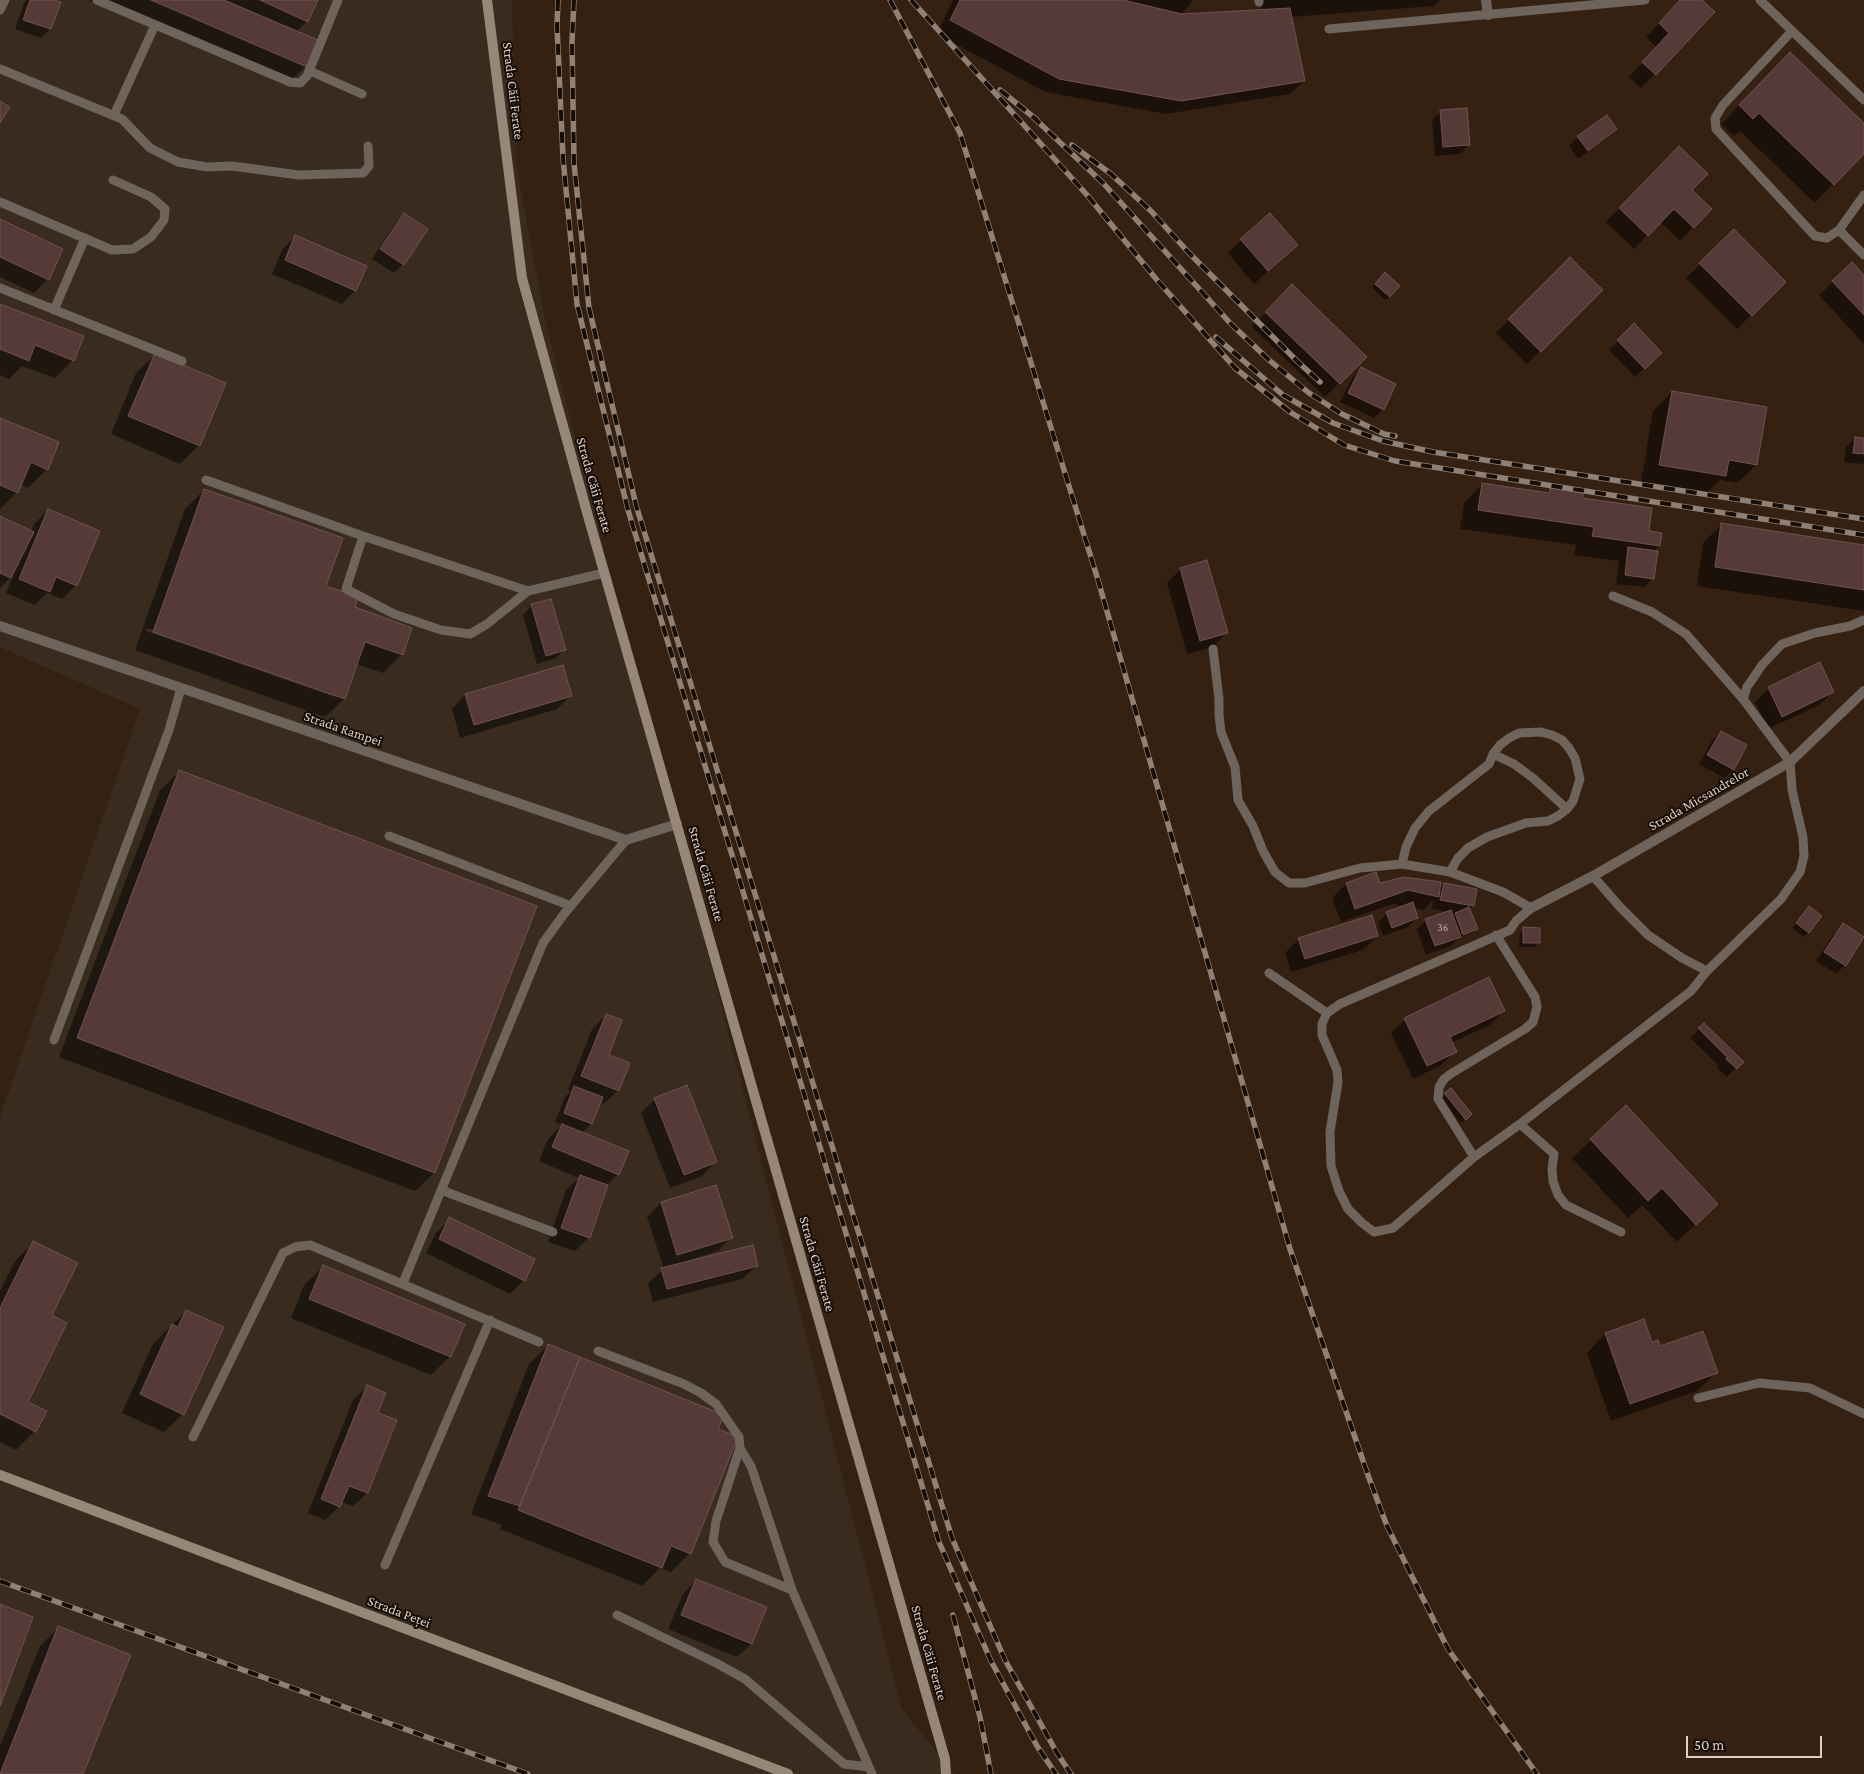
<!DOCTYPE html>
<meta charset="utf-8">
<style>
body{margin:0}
#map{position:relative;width:1864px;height:1774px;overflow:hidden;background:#352112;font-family:"Crimson Pro",serif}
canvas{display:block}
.scale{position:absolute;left:1686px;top:1736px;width:136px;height:22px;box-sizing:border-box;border:2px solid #ddcfc5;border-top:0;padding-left:6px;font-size:15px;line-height:18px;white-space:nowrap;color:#ddcfc5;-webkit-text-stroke:4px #160d07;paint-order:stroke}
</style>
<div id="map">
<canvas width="1864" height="1774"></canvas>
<div class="scale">50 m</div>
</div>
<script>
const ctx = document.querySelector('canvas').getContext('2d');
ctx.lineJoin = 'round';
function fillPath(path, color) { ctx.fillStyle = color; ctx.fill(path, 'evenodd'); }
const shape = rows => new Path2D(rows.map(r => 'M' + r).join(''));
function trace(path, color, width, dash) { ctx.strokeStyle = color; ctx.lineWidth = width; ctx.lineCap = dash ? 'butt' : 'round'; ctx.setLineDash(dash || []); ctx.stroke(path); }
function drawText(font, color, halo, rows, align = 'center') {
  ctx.font = font + ' "Crimson Pro",serif'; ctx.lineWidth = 4; ctx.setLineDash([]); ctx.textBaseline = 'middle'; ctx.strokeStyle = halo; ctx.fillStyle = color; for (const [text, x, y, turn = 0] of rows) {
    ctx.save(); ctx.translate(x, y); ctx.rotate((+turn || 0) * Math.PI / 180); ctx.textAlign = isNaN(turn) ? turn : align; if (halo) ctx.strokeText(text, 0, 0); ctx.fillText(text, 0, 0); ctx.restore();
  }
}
fillPath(shape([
 [0,0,512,0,516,164,546,324,902,1709,954,1774,0,1774,0,1117,140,709,0,647]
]), '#392b1e');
fillPath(shape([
 [27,0,50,0,50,29,41,38,15,29,24,3],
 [89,0,317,0,307,21,296,32,306,66,287,85],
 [953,0,1117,0,1129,3,1129,1,1126,0,1192,0,1190,5,1180,15,1262,11,1261,0,1440,0,1434,6,1291,17,1304,81,1290,94,1166,114,1045,92,937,34],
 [1681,0,1700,0,1713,12,1641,88,1629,77,1657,48,1646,37],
 [1771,72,1864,125,1864,152,1815,203,1740,131,1734,136,1721,124],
 [1441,111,1469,145,1460,154,1435,156,1432,120],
 [1616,129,1607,138,1578,159,1569,146,1578,137],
 [1665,161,1691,190,1693,227,1680,241,1660,222,1634,249,1606,222],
 [404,215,426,229,403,264,394,273,372,259,395,224],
 [0,221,48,279,34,293,0,277],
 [1734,231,1784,282,1737,329,1686,278],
 [295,236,355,290,342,304,272,274,282,250],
 [1241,240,1296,245,1254,284,1228,253],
 [1570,259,1601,290,1527,364,1496,333],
 [1864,277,1864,344,1819,295,1833,282],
 [1381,278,1390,296,1385,300,1372,288],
 [1292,286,1365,357,1325,397,1252,327],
 [0,305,73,360,55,378,22,366,9,379,0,375],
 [1634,325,1660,353,1635,377,1609,350],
 [155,355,199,445,180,464,111,434,136,373],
 [1361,369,1383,409,1374,418,1340,402,1352,378],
 [1672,392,1756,465,1737,483,1720,480,1706,494,1641,483,1653,411],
 [0,419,47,469,28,488,20,484,17,492,0,509],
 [1855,438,1864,439,1864,464,1844,462,1846,447],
 [1482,485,1545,494,1550,489,1581,499,1647,532,1659,545,1653,552,1653,578,1644,587,1616,584,1619,561,1574,555,1576,545,1460,529,1464,503],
 [204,490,353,608,402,654,383,673,356,664,344,699,325,717,135,650,185,509],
 [147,628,335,695,335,697,146,631],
 [48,510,76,585,62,599,47,593,35,605,6,593,13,575,0,588,0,517,31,532,34,524],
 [1722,524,1864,546,1864,611,1697,586,1703,543],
 [1181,569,1226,633,1213,647,1187,654,1167,583],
 [532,605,565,649,556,658,537,664,523,615],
 [1769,688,1833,692,1819,705,1768,729,1755,702],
 [465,695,571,695,557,709,460,738,452,709],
 [1721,732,1733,769,1724,778,1699,764,1712,741],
 [179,772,434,1173,415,1191,59,1057,160,790],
 [1376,874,1380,885,1439,889,1444,884,1476,890,1473,906,1469,910,1476,928,1472,933,1458,938,1451,946,1426,955,1417,929,1426,920,1448,912,1432,909,1433,900,1424,910,1413,908,1417,918,1408,927,1383,936,1378,922,1387,913,1406,906,1393,904,1341,922,1332,898,1346,884],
 [1809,908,1821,916,1804,937,1792,928],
 [1843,925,1863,938,1845,965,1836,974,1816,961,1834,934],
 [1524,929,1539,943,1534,947,1519,947,1520,933],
 [1377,936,1363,950,1291,972,1285,953,1299,939],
 [1503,1011,1490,1025,1451,1043,1455,1052,1441,1065,1413,1079,1391,1033,1405,1019],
 [606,1015,608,1055,618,1090,604,1104,600,1102,591,1124,582,1133,618,1174,607,1185,589,1237,575,1251,548,1242,566,1190,579,1178,539,1161,548,1139,562,1125,555,1122,565,1097,571,1091,568,1090,592,1029],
 [1704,1025,1742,1062,1727,1077,1717,1068,1719,1066,1690,1038],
 [1450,1090,1466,1118,1461,1123,1441,1098],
 [655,1099,715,1162,702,1176,670,1188,641,1113],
 [1626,1107,1698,1222,1677,1242,1642,1205,1628,1218,1572,1158],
 [715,1186,731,1237,718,1251,680,1263,680,1265,756,1266,742,1279,653,1302,648,1283,664,1269,647,1217,661,1203],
 [450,1219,524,1280,510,1294,426,1253,436,1233],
 [34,1242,50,1316,27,1402,35,1431,16,1450,0,1442,0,1291,15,1261],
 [323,1267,450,1356,431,1375,291,1318,304,1285],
 [186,1311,183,1414,164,1432,122,1413,153,1344],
 [1643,1321,1651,1343,1716,1373,1697,1391,1611,1421,1587,1353,1605,1334],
 [548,1345,717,1430,737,1437,690,1553,671,1572,660,1568,642,1586,500,1529,502,1525,471,1514,529,1364],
 [367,1387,377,1413,396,1421,367,1493,353,1506,341,1502,339,1506,325,1520,308,1513,353,1400],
 [696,1580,765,1608,751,1644,737,1657,668,1629,683,1594],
 [59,1627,82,1774,0,1774,0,1746,40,1646]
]), '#0007');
const building = shape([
 [30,0,54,0,61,2,51,29,23,20,30,0],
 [151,0,224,0,318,40,307,67,151,0],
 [260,0,318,0,308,22,260,0],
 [960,0,1123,0,1182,14,1290,8,1305,81,1181,101,1059,79,950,20,960,0],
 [1680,0,1702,0,1715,12,1656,75,1642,62,1669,33,1659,23,1680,0],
 [1790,52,1864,123,1864,154,1834,185,1759,113,1753,119,1739,105,1790,52],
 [0,101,10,107,0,123,0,101],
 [1467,108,1470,145,1443,147,1440,110,1467,108],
 [1607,115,1617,129,1588,151,1577,136,1607,115],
 [1679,146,1708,174,1692,190,1712,209,1694,228,1674,209,1648,236,1619,208,1679,146],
 [404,213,428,229,404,265,380,249,404,213],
 [1270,213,1298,245,1268,271,1240,239,1270,213],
 [0,219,63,249,49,280,0,257,0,219],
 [1734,229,1786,282,1752,316,1699,263,1734,229],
 [295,235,367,266,356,291,285,260,295,235],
 [1570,257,1603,290,1541,352,1508,319,1570,257],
 [1852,262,1864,275,1864,315,1832,281,1852,262],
 [1385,272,1400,286,1390,297,1375,284,1385,272],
 [1292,284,1367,357,1340,384,1265,312,1292,284],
 [0,304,84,336,74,361,35,345,29,361,0,349,0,304],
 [1634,323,1662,353,1645,369,1617,340,1634,323],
 [155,353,226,383,200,446,128,416,155,353],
 [1361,367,1396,384,1384,410,1348,393,1361,367],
 [1672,391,1767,407,1757,465,1729,460,1726,476,1659,465,1672,391],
 [0,418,59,442,48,470,31,462,18,493,0,485,0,418],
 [1855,437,1864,438,1864,454,1853,453,1855,437],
 [1482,483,1549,493,1550,488,1583,493,1583,498,1652,508,1649,531,1662,533,1660,546,1592,536,1594,527,1478,510,1482,483],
 [204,489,343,538,326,586,358,597,355,607,412,628,403,655,365,642,345,699,153,632,204,489],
 [48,509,100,531,77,586,56,577,50,592,19,579,48,509],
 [0,516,34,532,11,578,0,573,0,516],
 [1721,523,1864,545,1864,590,1715,567,1721,523],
 [1628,547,1658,551,1654,579,1625,575,1628,547],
 [1207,560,1228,633,1200,641,1180,568,1207,560],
 [551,599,566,650,546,656,531,604,551,599],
 [1820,662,1834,692,1782,717,1768,687,1820,662],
 [563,665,572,696,474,725,465,694,563,665],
 [1721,731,1747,745,1734,770,1707,755,1721,731],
 [179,770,537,906,435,1173,77,1038,179,770],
 [1376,872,1380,883,1404,877,1441,882,1439,897,1408,890,1355,909,1346,883,1376,872],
 [1444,883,1477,889,1474,906,1440,900,1444,883],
 [1413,902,1418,918,1392,928,1386,912,1413,902],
 [1809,906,1822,916,1809,933,1796,923,1809,906],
 [1469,907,1478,929,1463,935,1455,913,1469,907],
 [1451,910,1461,937,1435,946,1425,919,1451,910],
 [1372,915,1378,936,1305,959,1298,938,1372,915],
 [1843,923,1864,937,1846,966,1824,952,1843,923],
 [1523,927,1540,928,1540,943,1523,943,1523,927],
 [1489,977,1505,1011,1450,1037,1457,1052,1427,1066,1404,1018,1489,977],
 [606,1014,622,1020,609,1055,630,1063,619,1091,581,1076,606,1014],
 [1704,1023,1744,1062,1737,1069,1726,1059,1727,1057,1698,1028,1704,1023],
 [687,1085,717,1162,684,1175,654,1098,687,1085],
 [574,1086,603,1097,592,1124,564,1113,574,1086],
 [1451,1088,1472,1114,1466,1120,1444,1093,1451,1088],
 [1626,1105,1718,1204,1696,1225,1662,1188,1648,1201,1590,1139,1626,1105],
 [562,1124,629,1151,619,1175,552,1147,562,1124],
 [580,1175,608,1185,590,1238,561,1228,580,1175],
 [716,1185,733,1238,677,1255,661,1202,716,1185],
 [449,1217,535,1259,525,1281,439,1239,449,1217],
 [33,1241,78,1263,52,1315,67,1323,28,1402,47,1411,36,1432,0,1414,0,1308,33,1241],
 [753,1245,758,1266,667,1289,661,1268,753,1245],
 [323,1265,465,1324,451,1357,309,1299,323,1265],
 [186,1310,224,1327,184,1415,140,1394,172,1324,178,1327,186,1310],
 [1644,1319,1652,1342,1658,1340,1660,1346,1703,1331,1718,1373,1630,1404,1605,1333,1644,1319],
 [548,1344,580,1357,520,1506,488,1496,548,1344],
 [580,1357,724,1415,718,1429,738,1437,691,1554,671,1546,662,1568,518,1510,580,1357],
 [367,1385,386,1393,378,1413,397,1420,368,1493,349,1486,340,1507,321,1499,367,1385],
 [696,1579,767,1607,752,1644,681,1615,696,1579],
 [0,1604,33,1617,0,1706,0,1604],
 [58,1626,131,1655,83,1774,0,1774,58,1626]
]);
fillPath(building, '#563a37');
trace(building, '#70524f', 1);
trace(shape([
 [97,0,290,82,300,83,307,76,338,0],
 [1760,0,1864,100],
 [1259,2,1259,0],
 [0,10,5,0],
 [1329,29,1645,0],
 [1792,31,1723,105,1715,118,1716,129,1815,236,1827,238,1839,230,1864,195],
 [0,69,122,119,150,148,178,162,207,167,232,166,299,175,363,173,369,166,368,146],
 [310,71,362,94],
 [114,115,155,25],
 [0,202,112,250,133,249,151,237,164,220,165,209,151,197,113,180],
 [1839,230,1864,255],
 [0,288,182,361],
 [54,310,85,238],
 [206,480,363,536,528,591],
 [363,536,346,589,394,614,441,630,470,634,487,624,528,591,604,573],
 [1613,596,1652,612,1686,634,1743,699],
 [1213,649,1219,699,1219,715,1221,732,1235,767,1238,800,1253,826,1263,851,1275,872,1289,883,1305,883,1360,868,1402,864,1450,872,1503,892,1531,908,1516,921,1510,930,1340,1004,1327,1013,1322,1024,1322,1035,1337,1070,1338,1082,1330,1132,1331,1166,1339,1191,1348,1209,1362,1223,1374,1232,1393,1228,1474,1157],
 [1493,754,1514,764,1533,778,1567,809],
 [389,836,571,906],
 [1402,864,1406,847,1415,828,1429,811,1489,764,1493,754,1500,745,1509,738,1519,733,1541,732,1552,735,1562,740,1569,748,1575,758,1580,779,1573,801,1567,809,1558,816,1548,821,1526,823,1487,837,1468,848,1458,858,1450,872],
 [1496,935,1535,997,1537,1007,1533,1022,1525,1029,1452,1073,1444,1079,1439,1087,1438,1099,1474,1157,1520,1124,1691,991,1707,971,1682,958,1648,935,1620,907,1593,876],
 [1707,971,1781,899,1800,872,1804,856,1803,837,1792,790,1790,762,1743,699,1747,687,1762,665,1782,644,1815,633,1850,626,1864,620],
 [1269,973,1327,1013],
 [54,1040,169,730,181,688],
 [1520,1124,1554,1154,1552,1169,1553,1181,1558,1195,1566,1205,1621,1232],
 [441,1190,553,1232],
 [403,1283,543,943,564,914,626,840],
 [598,1351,684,1384,701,1393,716,1404,739,1437,740,1448,751,1466,792,1590,872,1774],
 [1698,1398,1759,1383,1810,1388,1864,1414],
 [193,1437,283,1253,295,1247,310,1245,539,1342],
 [740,1448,716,1521,713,1542,725,1562,792,1590],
 [385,1565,490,1320],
 [617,1615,716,1663,745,1679,844,1764,869,1767]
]), '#6e645b', 9);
trace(shape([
 [1486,0,1488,15],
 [0,626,626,840,677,824],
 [1531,908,1593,876,1790,762,1864,691]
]), '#6e645b', 10);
trace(shape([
 [487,0,522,278,588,516,945,1759,946,1774],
 [0,1475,788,1774]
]), '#968779', 10);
const rail = shape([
 [558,0,557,26,563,158,577,304,628,510,939,1542,991,1661,1037,1746,1056,1774],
 [574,0,572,42,574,163,589,308,636,505,952,1538,1005,1660,1057,1753,1071,1774],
 [890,0,960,133,1098,580,1290,1249,1369,1478,1387,1526,1448,1649,1537,1774],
 [911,0,1087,195,1157,280,1235,368,1290,412,1344,445,1395,461,1864,535],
 [1000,90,1037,120],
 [1032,116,1103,183,1231,324,1269,360,1309,393,1342,414,1384,434,1395,436],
 [1072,145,1111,174,1151,211,1189,253,1298,362,1320,382],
 [1216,337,1283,395,1333,423,1383,441,1433,452,1864,519],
 [0,1581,528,1774],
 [953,1615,980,1717,991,1774]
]);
trace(rail, '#918074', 5.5);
trace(rail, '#160d07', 4, [11]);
drawText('11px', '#bbaaa2', null, [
 ["36",1443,928]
]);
drawText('14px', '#ddcfc5', '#160d07', [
 ["Strada Căii Ferate",513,91,83],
 ["Strada Căii Ferate",594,485,74],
 ["Strada Rampei",343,729,19],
 ["Strada Micsandrelor",1699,799,-30],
 ["Strada Căii Ferate",706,874,74],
 ["Strada Căii Ferate",817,1264,74],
 ["Strada Peței",399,1612,21],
 ["Strada Căii Ferate",929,1653,74]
]);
</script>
